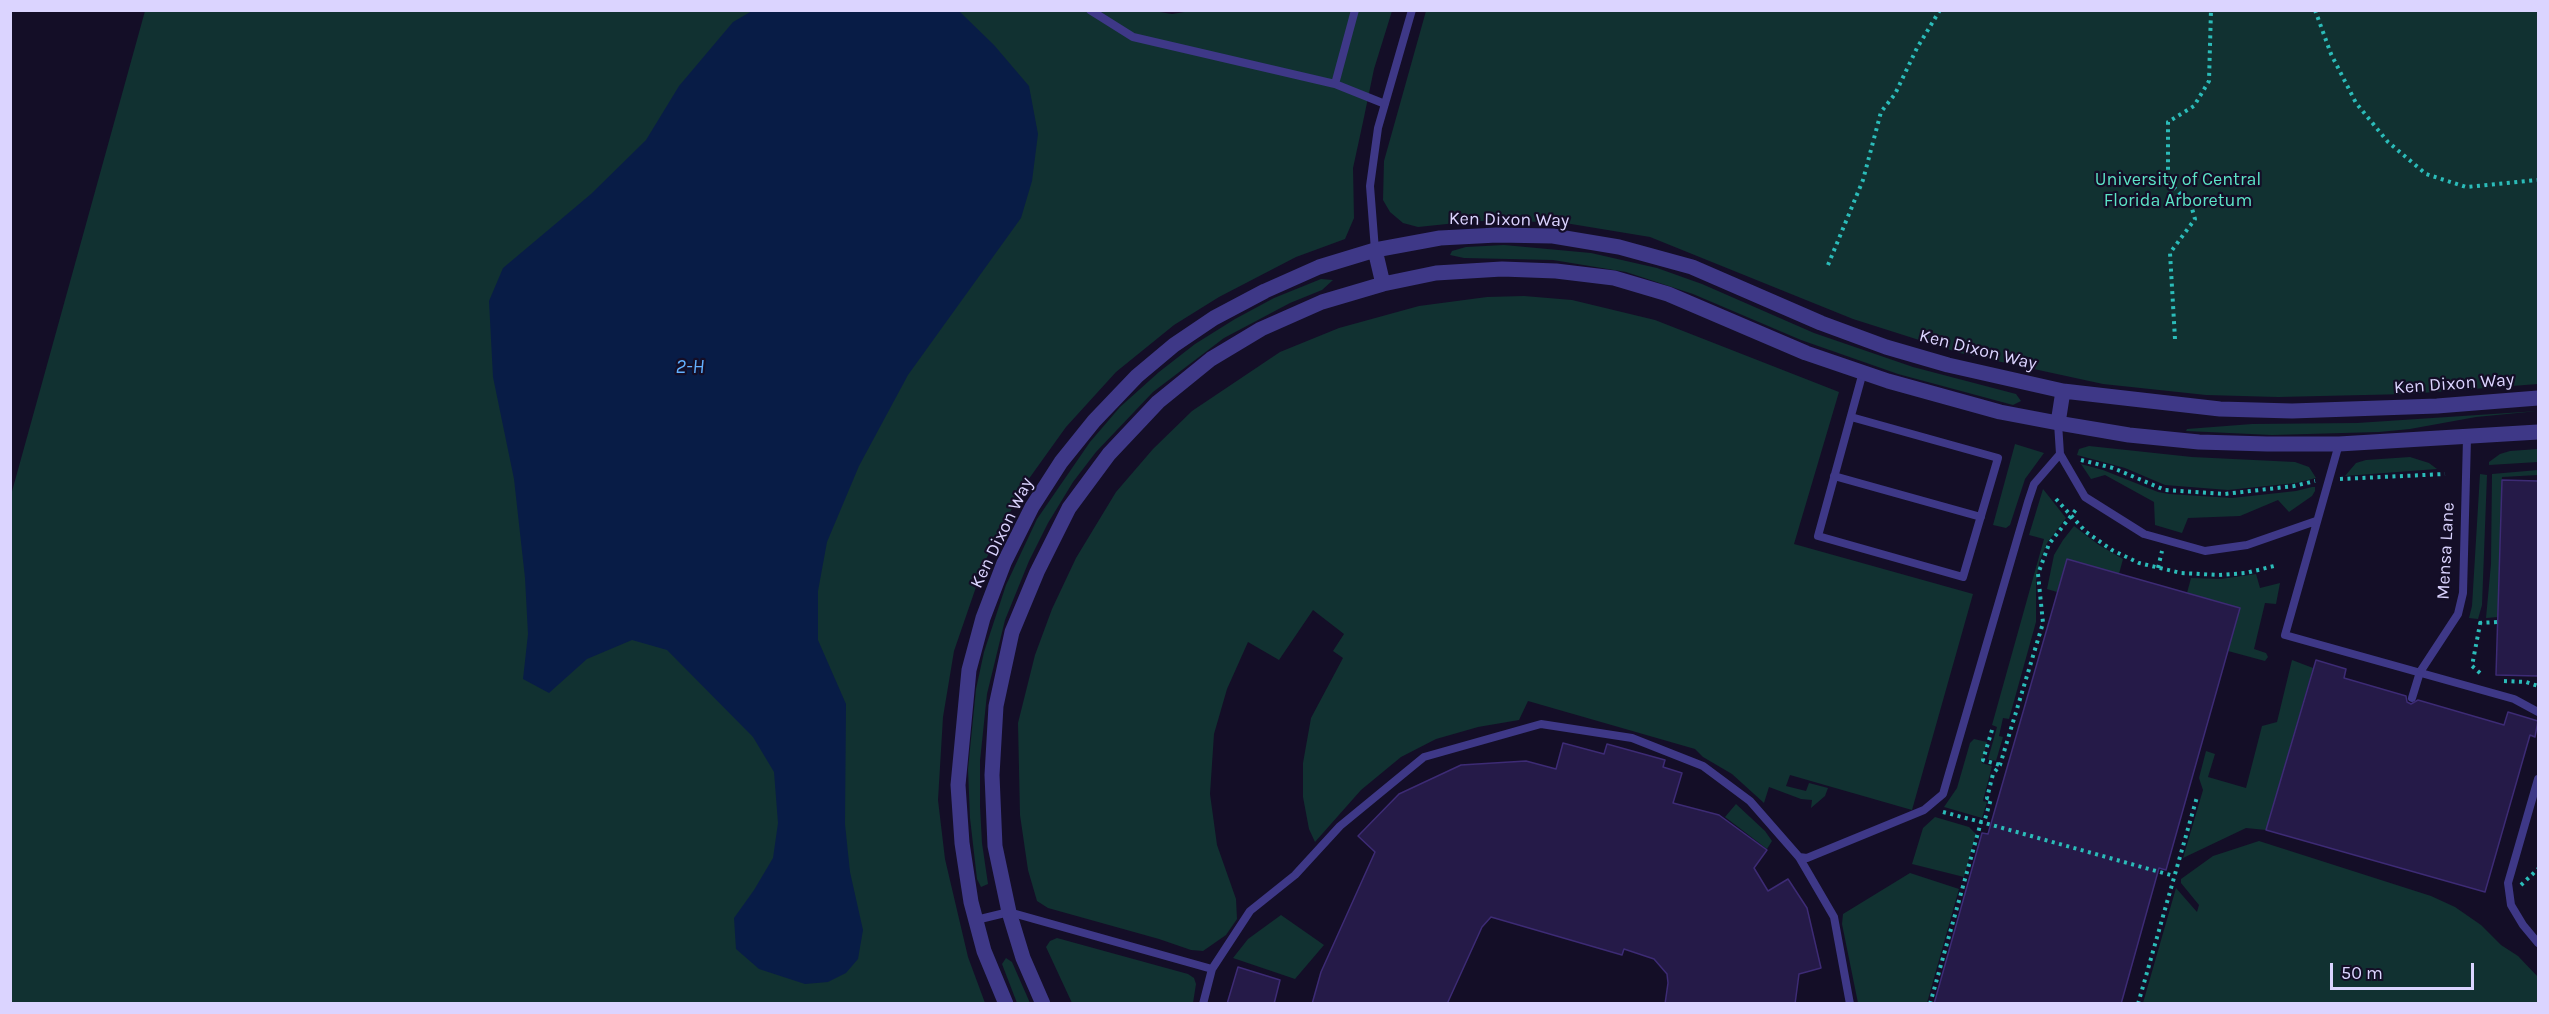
<!DOCTYPE html>
<style>
body{margin:0}
#map{position:relative;width:2549px;height:1014px;overflow:hidden;background:#140e27;font-family:Karla,sans-serif}
canvas{display:block}
.frame{position:absolute;inset:0;border:12px solid #dbd4ff;pointer-events:none}
.scale{position:absolute;left:2330px;top:963px;width:144px;height:27px;box-sizing:border-box;border:3px solid #dbd4ff;border-top:0;padding-left:8px;font-size:18px;line-height:21px;white-space:nowrap;color:#dbd4ff;-webkit-text-stroke:4px #140e27;paint-order:stroke}
</style>
<div id="map">
<canvas width="2549" height="1014"></canvas>
<div class="frame"></div>
<div class="scale">50 m</div>
</div>
<script>
const ctx = document.querySelector('canvas').getContext('2d');
ctx.lineJoin = 'round';
function fillPath(path, color) { ctx.fillStyle = color; ctx.fill(path, 'evenodd'); }
const shape = rows => new Path2D(rows.map(r => 'M' + r).join(''));
function trace(path, color, width, dash) { ctx.strokeStyle = color; ctx.lineWidth = width; ctx.lineCap = dash ? 'butt' : 'round'; ctx.setLineDash(dash || []); ctx.stroke(path); }
function drawText(font, color, halo, rows, align = 'center') {
  ctx.font = font + ' Karla,sans-serif'; ctx.lineWidth = 4.5; ctx.setLineDash([]); ctx.textBaseline = 'middle'; ctx.strokeStyle = halo; ctx.fillStyle = color; for (const [text, x, y, turn = 0] of rows) {
    ctx.save(); ctx.translate(x, y); ctx.rotate((+turn || 0) * Math.PI / 180); ctx.textAlign = isNaN(turn) ? turn : align; if (halo) ctx.strokeText(text, 0, 0); ctx.fillText(text, 0, 0); ctx.restore();
  }
}
fillPath(shape([
 [1148,10,1172,14,1197,10,1392,11,1374,69,1363,122,1353,168,1354,218,1345,239,1296,257,1219,297,1174,325,1116,372,1066,427,1023,487,985,561,954,651,943,717,938,800,945,859,968,957,985,1003,11,1004,11,495,145,11],
 [1426,11,2538,11,2538,384,2408,394,2278,397,2206,395,2103,384,1960,353,1853,319,1650,237,1559,222,1476,221,1418,227,1403,223,1390,212,1383,200,1384,161],
 [1504,245,1591,253,1657,268,1702,284,1814,333,1913,367,2016,394,2021,401,2013,405,1898,374,1801,340,1693,294,1626,272,1553,260,1464,258,1450,255,1452,251,1466,247],
 [1321,279,1333,280,1322,290,1290,303,1224,338,1153,392,1096,452,1073,482,1048,523,1029,561,1005,620,987,694,980,761,980,806,982,843,988,884,981,887,977,879,970,818,968,769,976,689,984,652,1006,585,1037,519,1090,442,1120,407,1159,372,1195,344,1235,319,1274,298],
 [1524,296,1572,300,1655,320,1839,392,1794,544,1973,594,1912,810,1790,775,1786,786,1806,791,1809,783,1828,788,1825,796,1811,808,1812,800,1801,799,1769,787,1764,803,1732,774,1703,757,1695,749,1528,701,1519,720,1478,727,1436,739,1401,757,1361,790,1315,842,1309,829,1303,797,1303,763,1311,718,1343,658,1333,651,1344,634,1313,610,1279,660,1248,642,1227,689,1214,734,1210,794,1217,845,1236,899,1237,919,1226,935,1203,951,1191,950,1159,939,1048,908,1037,901,1028,870,1020,815,1018,723,1035,655,1052,609,1076,558,1116,492,1153,449,1192,411,1280,352,1339,328,1419,306,1487,297],
 [2538,411,2476,417,2410,429,2379,432,2272,435,2186,431,2187,429,2252,424,2357,423],
 [2015,444,2044,453,2025,479,2010,525,2006,528,1993,525],
 [2089,446,2192,457,2295,462,2309,467,2316,478,2296,483,2228,490,2165,485,2125,468,2077,455,2079,449],
 [2538,449,2538,462,2489,465,2489,462,2500,454,2510,451],
 [2410,457,2429,463,2437,469,2345,476,2356,463,2366,460],
 [2081,464,2103,470,2158,492,2169,494,2232,498,2296,491,2312,487,2315,487,2315,491,2312,496,2289,512,2278,500,2240,516,2188,518,2182,533,2155,525,2154,502,2105,475,2091,479],
 [2538,470,2538,475,2502,477,2498,617,2486,618,2491,564,2492,474],
 [2480,474,2487,475,2482,605,2478,619,2469,618,2472,606],
 [2043,489,2066,518,2047,543,2039,563,2036,581,2036,622,2009,719,2003,718,1999,736,2003,737,1996,761,1988,759,1997,727,1992,725,2044,539,2029,535],
 [2074,526,2099,545,2123,559,2119,574,2067,559,2057,592,2047,589,2054,555,2063,540],
 [2256,574,2260,588,2280,583,2276,604,2265,603,2254,649,2266,653,2268,657,2265,661,2228,651,2240,608,2187,593,2191,578,2221,579],
 [2292,660,2313,668,2266,830,2246,828,2183,858,2203,790,2199,778,2206,751,2215,754,2208,777,2246,788,2262,726,2277,722],
 [1974,739,1987,742,1982,763,1992,766,1983,801,1987,802,1982,818,1944,807,1957,788,1970,743],
 [1736,804,1765,831,1772,841,1767,849,1725,817],
 [1935,817,1969,827,1976,834,1964,877,1912,864,1923,828],
 [2259,841,2431,896,2455,907,2481,925,2501,945,2518,956,2538,977,2538,1003,2143,1003,2176,888,2197,912,2199,905,2181,883,2181,879,2213,856],
 [1910,873,1959,889,1927,1003,1858,1003,1842,924,1843,914],
 [1281,915,1324,945,1295,979,1233,958,1248,939],
 [1057,938,1188,974,1194,978,1196,984,1193,1003,1072,1003,1046,947,1050,941],
 [1006,958,1012,962,1030,1003,1017,1003,1002,964]
]), '#113131');
fillPath(shape([
 [752,11,959,11,994,45,1029,86,1038,134,1032,181,1021,218,908,375,859,466,827,542,818,591,818,640,846,704,845,824,850,872,863,930,858,959,846,973,828,982,805,984,759,969,736,949,734,918,754,890,773,858,778,823,774,772,753,737,667,650,632,640,587,659,549,693,523,679,528,634,525,578,514,479,493,377,489,301,503,268,591,194,646,140,679,86,733,22]
]), '#081c46');
const building = shape([
 [2502,480,2538,481,2538,676,2496,675,2502,480],
 [2067,559,2240,608,2166,870,2159,868,2121,1004,1934,1004,1982,833,1988,834,2067,559],
 [2316,660,2346,669,2344,678,2406,696,2407,702,2411,704,2418,700,2504,725,2508,712,2538,721,2535,737,2530,735,2485,892,2266,830,2316,660],
 [1563,743,1604,754,1607,744,1665,760,1663,767,1682,773,1673,803,1719,815,1767,850,1754,868,1768,891,1788,879,1807,908,1821,968,1799,974,1795,1004,1665,1004,1668,983,1667,974,1654,959,1624,949,1622,955,1491,917,1482,927,1447,1004,1312,1004,1321,972,1375,852,1358,836,1399,794,1461,765,1526,761,1556,769,1563,743],
 [1238,967,1280,980,1274,1004,1227,1004,1238,967]
]);
fillPath(building, '#251a48');
trace(building, '#3d2b75', 1.5);
trace(shape([
 [2315,10,2331,54,2356,103,2388,142,2426,174,2466,187,2538,180],
 [1828,265,1863,180,1881,112,1895,94,1917,48,1940,10],
 [2175,339,2170,253,2195,219,2191,205,2168,181,2168,122,2194,106,2209,81,2211,10],
 [2081,460,2113,468,2165,490,2225,494,2294,486,2315,481],
 [2340,479,2445,474],
 [2056,499,2086,532,2112,550,2139,563,2181,573,2219,575,2246,573,2278,565],
 [2158,568,2162,551],
 [2479,623,2497,622],
 [2480,673,2472,666,2481,619],
 [2504,681,2526,682,2538,686],
 [1992,730,1983,760,2000,765],
 [1943,812,1981,822,1985,819,1991,799,1987,798,1993,774,2000,765,2043,623,2038,574,2049,544,2078,507],
 [2521,885,2538,869],
 [1930,1004,1981,822,2174,876],
 [2138,1004,2197,797]
]), '#2bbcb9', 4, [3, 4.5]);
trace(shape([
 [1090,10,1133,37,1335,84,1355,10],
 [1335,84,1385,104],
 [1375,250,1370,186,1378,128,1412,10],
 [1851,417,1998,458,1963,577,1818,536,1863,372],
 [2058,423,2060,454,2085,497,2144,534,2205,551,2247,545,2316,521],
 [2339,444,2285,635,2514,699,2538,712],
 [1834,476,1981,517],
 [2412,698,2420,672,2458,614,2463,593,2467,438],
 [2538,779,2508,883,2511,905,2523,925,2538,943],
 [1799,857,1807,858,1924,810,1943,794,2028,502,2034,484,2060,454],
 [976,920,1009,912,1212,969],
 [1203,1004,1212,969,1250,911,1295,875,1340,826,1424,757,1541,724,1632,738,1703,766,1750,801,1799,857,1834,917,1850,1004]
]), '#3e3887', 8);
trace(shape([
 [1375,250,1383,284],
 [2058,423,2063,391],
 [1006,1004,984,951,971,902,962,843,958,785,969,670,983,618,1004,563,1032,507,1061,462,1094,421,1137,376,1174,345,1214,318,1265,291,1319,267,1375,250,1440,238,1497,235,1553,236,1619,247,1692,267,1821,323,1886,347,1948,365,2063,391,2220,409,2292,411,2437,406,2538,398],
 [1043,1004,1023,958,1009,912,995,846,992,775,996,706,1012,632,1037,572,1069,508,1109,454,1158,402,1211,359,1261,329,1322,302,1383,284,1436,273,1502,269,1556,271,1614,278,1668,294,1806,353,1888,381,2000,412,2058,423,2129,435,2199,442,2267,444,2339,444,2538,432]
]), '#3e3887', 15);
drawText('18px', '#5ce4c7', '#140e27', [
 ["University of Central",2178,180],
 ["Florida Arboretum",2178,201]
]);
drawText('18px', '#dbd4ff', '#140e27', [
 ["Ken Dixon Way",1509,220,1],
 ["Ken Dixon Way",1978,350,14],
 ["Ken Dixon Way",2454,384,-4],
 ["Ken Dixon Way",1002,533,-64],
 ["Mensa Lane",2446,551,-87]
]);
drawText('italic 20px', '#62b0ff', '#140e27', [
 ["2-H",690,367]
]);
</script>
